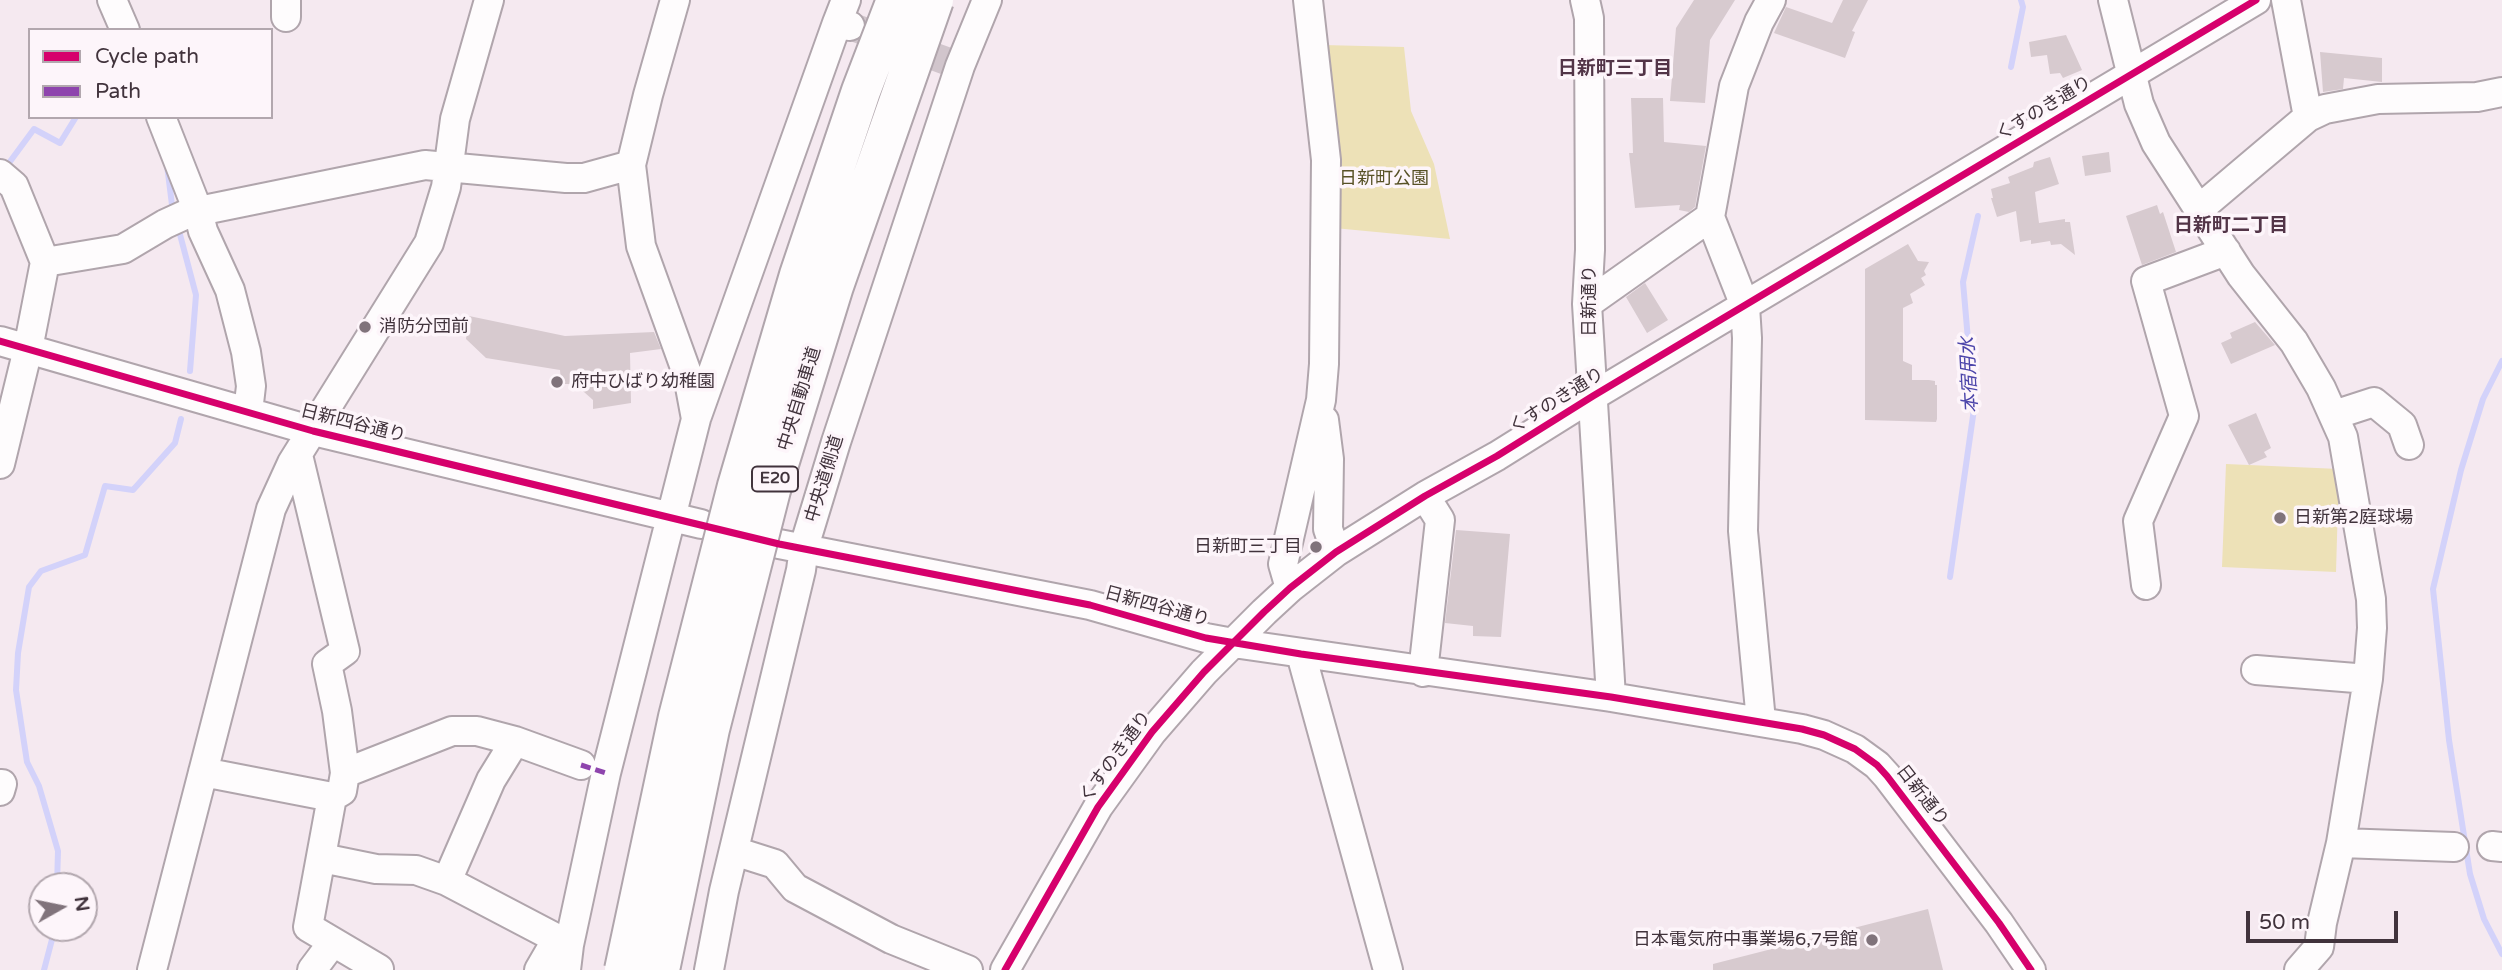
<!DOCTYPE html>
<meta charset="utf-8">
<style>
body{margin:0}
#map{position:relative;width:2502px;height:970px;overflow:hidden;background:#f5e9f0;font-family:"Varela Round",sans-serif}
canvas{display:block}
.legend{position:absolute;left:28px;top:28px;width:245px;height:91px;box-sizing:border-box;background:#fdf5fa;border:2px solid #b2a7ae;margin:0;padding:9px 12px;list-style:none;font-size:21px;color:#41333c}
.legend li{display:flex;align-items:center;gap:14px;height:35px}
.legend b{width:35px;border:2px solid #b2a7ae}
.north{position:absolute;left:28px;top:872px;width:70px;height:70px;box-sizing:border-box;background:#fdf5fa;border:2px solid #b2a7ae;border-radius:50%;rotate:81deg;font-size:19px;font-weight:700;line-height:28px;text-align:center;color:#41333c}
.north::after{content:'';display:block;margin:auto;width:24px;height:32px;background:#80737b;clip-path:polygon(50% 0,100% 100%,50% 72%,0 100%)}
.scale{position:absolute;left:2246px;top:911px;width:152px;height:32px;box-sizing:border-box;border:4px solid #41333c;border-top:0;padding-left:9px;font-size:21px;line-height:24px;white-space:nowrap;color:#41333c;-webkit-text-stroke:5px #fdf5fa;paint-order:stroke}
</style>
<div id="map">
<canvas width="2502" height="970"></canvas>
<ul class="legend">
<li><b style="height:9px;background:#d6006c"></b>Cycle path</li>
<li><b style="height:9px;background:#8e44ad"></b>Path</li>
</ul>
<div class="north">N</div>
<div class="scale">50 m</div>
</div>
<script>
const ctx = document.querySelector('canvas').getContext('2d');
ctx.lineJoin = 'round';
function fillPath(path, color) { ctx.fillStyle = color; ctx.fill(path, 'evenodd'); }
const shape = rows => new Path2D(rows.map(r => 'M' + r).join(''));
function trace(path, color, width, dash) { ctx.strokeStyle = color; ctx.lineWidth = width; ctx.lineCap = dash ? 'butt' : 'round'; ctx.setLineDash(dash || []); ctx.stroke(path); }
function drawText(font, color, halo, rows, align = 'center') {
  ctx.font = font + ' "Varela Round","Noto Sans JP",sans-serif'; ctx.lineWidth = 7; ctx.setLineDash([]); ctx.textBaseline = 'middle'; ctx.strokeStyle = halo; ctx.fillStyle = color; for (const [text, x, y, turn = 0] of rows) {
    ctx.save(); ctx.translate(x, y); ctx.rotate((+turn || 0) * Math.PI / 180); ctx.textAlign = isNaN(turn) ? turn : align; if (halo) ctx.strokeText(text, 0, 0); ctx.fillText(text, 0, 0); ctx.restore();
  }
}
fillPath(shape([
 [1323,45,1404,47,1411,111,1434,164,1450,239,1334,228],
 [2226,464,2339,469,2336,572,2222,567]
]), '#ede1b7');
trace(shape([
 [2011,67,2023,7,2021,0],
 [167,165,173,213],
 [6,167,34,129,60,143,76,117],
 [178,227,196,295,190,371],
 [2502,361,2483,399,2461,470,2433,589,2449,740,2470,874,2484,919,2502,954],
 [1950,577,1974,409,1963,282,1978,216],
 [57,886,58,851,39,786,27,762,16,690,18,653,29,587,41,571,85,555,105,486,133,490,175,443,181,419],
 [44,970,55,928]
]), '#d3d2fa', 6);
fillPath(shape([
 [1694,0,1735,0,1710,40,1705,103,1670,101,1676,28],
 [1843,0,1868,0,1852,31,1855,32,1845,58,1774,33,1786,7,1832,23],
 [2066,35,2082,70,2063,78,2060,73,2050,74,2047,55,2031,57,2029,42],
 [2320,52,2382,58,2382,82,2344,78,2343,89,2323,92],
 [1631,98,1663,98,1664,142,1706,146,1695,207,1689,212,1679,210,1680,205,1635,208,1629,153,1633,153],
 [2109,152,2111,172,2085,176,2082,156],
 [2050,157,2059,184,2035,192,2039,223,2065,219,2065,222,2070,222,2075,255,2061,244,2051,245,2050,241,2031,244,2031,240,2020,242,2016,211,1997,217,1991,198,1993,198,1991,189,2010,183,2008,177,2033,167,2034,162],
 [2157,205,2160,214,2163,212,2176,252,2142,265,2126,216],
 [1908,244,1918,261,1929,262,1924,271,1926,275,1921,278,1925,285,1910,294,1913,303,1903,308,1903,361,1912,365,1912,380,1929,380,1935,381,1935,385,1937,385,1937,419,1936,422,1865,420,1865,269],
 [1645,283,1668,320,1647,333,1626,297],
 [469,316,565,336,654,332,661,349,630,353,631,403,593,409,593,400,575,384,561,384,560,370,486,358,466,339],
 [2255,322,2275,345,2231,364,2221,343,2232,338,2230,333],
 [2256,413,2271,448,2264,452,2267,457,2249,465,2228,425],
 [1456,530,1510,534,1501,637,1473,636,1473,626,1445,623],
 [1928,909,1943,970,1713,970,1713,964]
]), '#d7cacf');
trace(shape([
 [850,26,960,66]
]), '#d1c5cc', 28, [28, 14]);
const minor = shape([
 [112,0,125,30],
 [846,0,837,23,850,26],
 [1585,0,1589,18,1590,250,1587,304,1611,697],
 [2113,0,2139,104,2156,143,2241,275,2294,342,2321,388,2343,437,2371,599,2372,628,2368,679,2341,843,2322,923,2319,947,2299,970],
 [2286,0,2308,117],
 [286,17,286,0],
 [161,117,198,211,203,231,230,290,246,352,251,386,248,412],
 [0,174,14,186,45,262],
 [2198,210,2308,117,2325,109,2378,99,2477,97,2502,92],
 [1587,304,1710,217],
 [0,341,313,431,701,524],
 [2334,415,2374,402,2402,425,2409,445],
 [697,416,837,23],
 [1324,420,1329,459,1328,529,1336,552],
 [298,455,345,651,327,664,337,711,345,773],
 [0,464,28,349,45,262,123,249,165,224,189,213,425,165,566,178,584,178,631,165],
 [779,544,1090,605,1206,638,1233,643,1611,697,1802,729,1824,735,1855,749,1877,765,1887,776,1999,923,2031,970],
 [2146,585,2138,521,2184,416,2146,281,2226,251],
 [1290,588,1283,564,1321,400,1324,364,1326,160,1308,0],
 [1301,654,1388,970],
 [2256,670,2368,679],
 [1423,672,1440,520,1425,496],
 [1761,721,1743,531,1747,338,1745,306,1710,217,1734,86,1759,22,1771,0],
 [203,772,332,797,342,791,345,773,452,731,477,731,515,741,581,765],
 [0,791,2,784],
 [332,797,308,927,379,969],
 [2341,843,2454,847],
 [2492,846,2502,847],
 [734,851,775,864,795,888,891,939,968,970],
 [322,858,376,869,416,870,447,881,569,945],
 [447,881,491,780,515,741],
 [152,970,271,509,292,463,429,243,446,187,455,119,489,0],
 [312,970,333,942],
 [539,970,557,939],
 [566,970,569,945,606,773,696,419,688,376,641,246,631,165,648,95,675,0],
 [709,970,724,891,801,570,804,547,836,442,960,66,987,0],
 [1005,970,1098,807,1152,732,1204,672,1264,612,1290,588,1336,552,1425,496,1497,456,1593,396,2256,0]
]);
trace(minor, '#b0a5ac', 32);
trace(minor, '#fefcfd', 28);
const highwayBridge = shape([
 [624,970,678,717,737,486,799,275,861,91,896,0],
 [660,970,710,729,771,490,834,286,934,0]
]);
trace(highwayBridge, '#b0a5ac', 42, []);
trace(highwayBridge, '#fefcfd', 38);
trace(shape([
 [581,765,606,773]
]), '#8e44ad', 5, [10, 5]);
trace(shape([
 [0,341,313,431,779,544,1090,605,1206,638,1301,654,1611,697,1802,729,1824,735,1855,749,1877,765,1887,776,1999,923,2031,970],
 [1005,970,1098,807,1152,732,1204,672,1264,612,1290,588,1336,552,1425,496,1497,456,1593,396,2256,0]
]), '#d6006c', 7);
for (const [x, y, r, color] of [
 [365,327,7,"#80737b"],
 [557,382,7,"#80737b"],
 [2280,518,7,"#80737b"],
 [1316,547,7,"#80737b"],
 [1872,940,7,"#80737b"]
]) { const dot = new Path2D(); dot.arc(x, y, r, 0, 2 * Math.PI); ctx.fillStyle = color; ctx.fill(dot); trace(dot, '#fdf5fa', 2.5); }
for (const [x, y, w] of [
 [775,479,46]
]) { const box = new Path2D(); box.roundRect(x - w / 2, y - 12.5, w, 25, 5); ctx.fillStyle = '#fdf5fa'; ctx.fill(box); trace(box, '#41333c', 2); }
drawText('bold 16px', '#41333c', null, [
 ["E20",775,479]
]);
drawText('18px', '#41333c', '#fdf5fa', [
 ["くすのき通り",2044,109,-31],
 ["日新通り",1590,301,-90],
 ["中央自動車道",800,399,-73],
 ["くすのき通り",1557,401,-32],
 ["日新四谷通り",353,424,14],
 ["中央道側道",825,479,-73],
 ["日新四谷通り",1157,607,15],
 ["くすのき通り",1116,757,-54],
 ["日新通り",1922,796,52]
]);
drawText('18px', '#575126', '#fdf5fa', [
 ["日新町公園",1384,179]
]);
drawText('18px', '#41333c', '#fdf5fa', [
 ["消防分団前",379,327],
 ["府中ひばり幼稚園",571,382],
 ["日新第2庭球場",2294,518],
 ["日新町三丁目",1302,547,"right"],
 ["日本電気府中事業場6,7号館",1858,940,"right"]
], 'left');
drawText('bold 19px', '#523447', '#fdf5fa', [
 ["日新町三丁目",1615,69],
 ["日新町二丁目",2231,226]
]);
drawText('italic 19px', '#4c45aa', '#fdf5fa', [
 ["本宿用水",1970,375,-93]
]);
</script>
